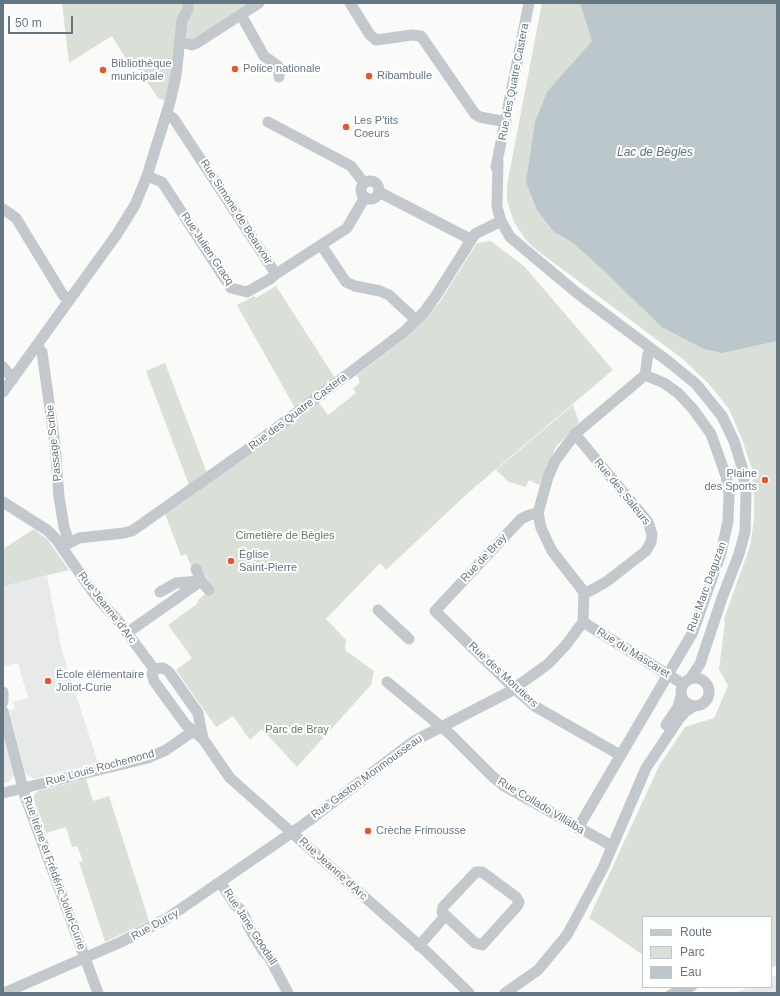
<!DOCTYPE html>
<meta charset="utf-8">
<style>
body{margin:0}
#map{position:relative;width:780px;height:996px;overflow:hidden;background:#fafaf8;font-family:Arial,sans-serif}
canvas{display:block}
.frame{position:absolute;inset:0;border:4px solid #657683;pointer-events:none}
.legend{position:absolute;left:642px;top:916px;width:130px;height:72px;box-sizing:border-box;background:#fff;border:1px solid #c1c8cd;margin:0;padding:5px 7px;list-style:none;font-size:12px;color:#657683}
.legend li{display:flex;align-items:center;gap:8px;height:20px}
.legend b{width:20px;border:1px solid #c1c8cd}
.scale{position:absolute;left:8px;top:16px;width:65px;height:18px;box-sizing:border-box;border:2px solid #657683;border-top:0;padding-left:5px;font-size:12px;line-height:14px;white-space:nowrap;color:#657683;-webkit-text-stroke:3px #fff;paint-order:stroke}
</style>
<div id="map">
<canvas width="780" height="996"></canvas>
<div class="frame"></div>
<ul class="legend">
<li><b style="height:5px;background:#c3c8cc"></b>Route</li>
<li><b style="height:11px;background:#dadfd7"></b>Parc</li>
<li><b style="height:11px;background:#bbc7cb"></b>Eau</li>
</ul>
<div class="scale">50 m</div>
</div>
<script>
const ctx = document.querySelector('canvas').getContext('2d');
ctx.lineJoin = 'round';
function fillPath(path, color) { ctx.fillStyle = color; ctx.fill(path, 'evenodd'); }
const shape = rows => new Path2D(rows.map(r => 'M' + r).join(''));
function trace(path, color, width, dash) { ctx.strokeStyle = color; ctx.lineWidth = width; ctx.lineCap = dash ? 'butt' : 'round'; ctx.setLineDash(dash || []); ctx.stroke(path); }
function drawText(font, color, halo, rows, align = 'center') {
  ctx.font = font + ' Arial,sans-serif'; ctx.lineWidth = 4; ctx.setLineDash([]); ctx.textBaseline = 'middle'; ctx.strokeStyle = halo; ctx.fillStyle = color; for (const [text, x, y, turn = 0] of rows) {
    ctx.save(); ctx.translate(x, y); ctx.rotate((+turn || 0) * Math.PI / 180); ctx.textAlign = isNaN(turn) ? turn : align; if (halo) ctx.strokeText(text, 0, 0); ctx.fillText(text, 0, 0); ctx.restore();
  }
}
fillPath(shape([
 [47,576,62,651,98,763,33,779,25,773,9,710,15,709,13,702,28,698,18,663,5,666,3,660,3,586],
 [3,720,16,773,9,782,3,784],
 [777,975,777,993,735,993,749,987,771,987,771,978]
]), '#e8e9e9');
fillPath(shape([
 [62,3,259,3,197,43,180,42,170,102,158,98,135,64,131,67,112,36,69,63],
 [542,3,777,3,777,965,771,968,771,917,643,917,643,955,589,918,659,766,685,727,714,718,728,686,719,669,725,622,724,619,750,546,754,520,754,492,752,469,742,439,729,409,709,384,684,360,534,248,526,240,514,222,507,200,507,185],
 [491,241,525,267,613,370,469,492,386,570,380,563,326,619,346,640,345,650,374,671,371,685,297,767,262,729,250,740,233,716,216,727,176,670,192,658,168,625,197,604,199,599,211,589,212,586,200,568,193,569,186,554,181,556,165,514,319,403,328,415,356,393,353,388,360,383,357,375,408,336,439,303,477,243],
 [276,286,335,378,295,408,237,305,254,296,256,298],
 [165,363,207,473,189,485,146,371],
 [573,405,579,422,556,447,539,485,529,480,526,487,509,482,496,470],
 [34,529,48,540,69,570,4,586,3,549],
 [86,779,93,801,109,796,149,921,105,942,79,862,83,861,77,846,72,847,66,827,46,833,34,800,34,795,38,791]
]), '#dadfd7');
fillPath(shape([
 [580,3,777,3,777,341,722,353,704,349,662,327,600,267,572,242,554,232,537,210,526,182,535,122,547,92,592,41],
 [673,987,700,987,690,993,664,993]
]), '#bbc7cb');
trace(shape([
 [350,3,370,35,376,40,412,35,421,36,475,114,480,117,506,122],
 [241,15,264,56,278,66,279,77],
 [180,42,192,45,197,43,259,3],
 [167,114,174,119,276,274,347,228,365,197],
 [268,122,351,166,364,183],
 [498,161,497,207,501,221,510,237,577,293,669,362,696,384,722,416,734,441,742,467,746,493,745,532,739,554,722,598,700,664,690,679],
 [496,167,529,3],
 [147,176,162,182,231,288,247,292,270,279,276,274],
 '361 190a9 9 0 1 1 18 0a9 9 0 1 1-18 0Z',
 [379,192,470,239],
 [3,209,16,218,63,295,69,300],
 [321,245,346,282,355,286,380,291,389,295,416,320],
 [36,346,42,352,55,445,59,497,64,527,69,542],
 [3,367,13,379],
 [3,392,117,234,135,205,147,176,170,102,176,76,182,20,188,9,188,3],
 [575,434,648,522,652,534,651,542,646,551,606,582,590,591,584,592],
 [3,502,47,530,56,539,95,595,119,622,154,669,152,674,154,681,186,725,203,739,230,778,429,954,469,993],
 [538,513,529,515,521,519,435,611,515,689,536,707,620,755],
 [62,547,79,538,124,533,132,531,251,447,404,332,424,312,435,297,475,234,501,221],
 [196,569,201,581,209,590],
 [160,592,176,583,198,581],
 [378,610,409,639],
 [583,622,683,684],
 [127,633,201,581],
 [154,669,163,668,169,672,198,713,203,739],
 '681 692a14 14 0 1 1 28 0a14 14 0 1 1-28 0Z',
 [387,682,450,734,492,776,504,786,612,846],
 [3,692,3,702],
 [3,711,25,796,98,993],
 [666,725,678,707,681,696],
 [3,793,148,758,166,750,192,732],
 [578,828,693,632,721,553,728,521,729,495,726,476,711,434,693,409,678,393,664,383,645,375],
 [476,872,482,872,516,897,519,902,518,905,482,945,475,943,442,912,443,907,476,872],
 [221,883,235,905,240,909,245,917,248,926,263,951,269,957,288,993],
 [419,946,445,916],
 [4,993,121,942,166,919,303,825,414,741,509,692,548,664,566,645,583,622,584,592,552,551,541,528,538,513,548,477,555,461,575,434,645,375,648,354,651,350],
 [505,993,538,970,567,935,603,868,646,768,679,719,685,712,694,706]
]), '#c3c8cc', 11);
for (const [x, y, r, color] of [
 [235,69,4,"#e4572e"],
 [103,70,4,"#e4572e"],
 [369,76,4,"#e4572e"],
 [346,127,4,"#e4572e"],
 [765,480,4,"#e4572e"],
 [231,561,4,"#e4572e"],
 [48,681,4,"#e4572e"],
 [368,831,4,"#e4572e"]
]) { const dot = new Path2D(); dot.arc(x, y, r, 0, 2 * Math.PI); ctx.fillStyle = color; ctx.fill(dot); trace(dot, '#fff', 1.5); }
drawText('11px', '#657683', '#fff', [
 ["Bibliothèque",111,64],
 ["municipale",111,77],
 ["Police nationale",243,69],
 ["Ribambulle",377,76],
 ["Les P'tits",354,121],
 ["Coeurs",354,134],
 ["Plaine",757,474,"right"],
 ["des Sports",757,487,"right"],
 ["Église",239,555],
 ["Saint-Pierre",239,568],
 ["École élémentaire",56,675],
 ["Joliot-Curie",56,688],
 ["Crèche Frimousse",376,831]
], 'left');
drawText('11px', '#657683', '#fff', [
 ["Rue des Quatre Castera",514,82,-79],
 ["Rue Simone de Beauvoir",236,212,57],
 ["Rue Julien Gracq",207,249,56],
 ["Rue des Quatre Castera",298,412,-37],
 ["Passage Scribe",54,443,-96],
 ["Rue des Saleurs",622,492,51],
 ["Rue de Bray",484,558,-47],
 ["Rue Marc Daguzan",707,587,-70],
 ["Rue Jeanne d'Arc",107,608,52],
 ["Rue du Mascaret",633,653,32],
 ["Rue des Morutiers",503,675,43],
 ["Rue Louis Rochemond",100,768,-15],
 ["Rue Gaston Monmousseau",367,777,-36],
 ["Rue Collado Villalba",541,806,31],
 ["Rue Jeanne d'Arc",333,869,42],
 ["Rue Irène et Frédéric Joliot-Curie",54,873,70],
 ["Rue Durcy",155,925,-29],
 ["Rue Jane Goodall",250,927,57]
]);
drawText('11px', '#687a64', '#fff', [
 ["Cimetière de Bègles",285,536],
 ["Parc de Bray",297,730]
]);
drawText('italic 12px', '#60757c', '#fff', [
 ["Lac de Bègles",655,153]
]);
</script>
